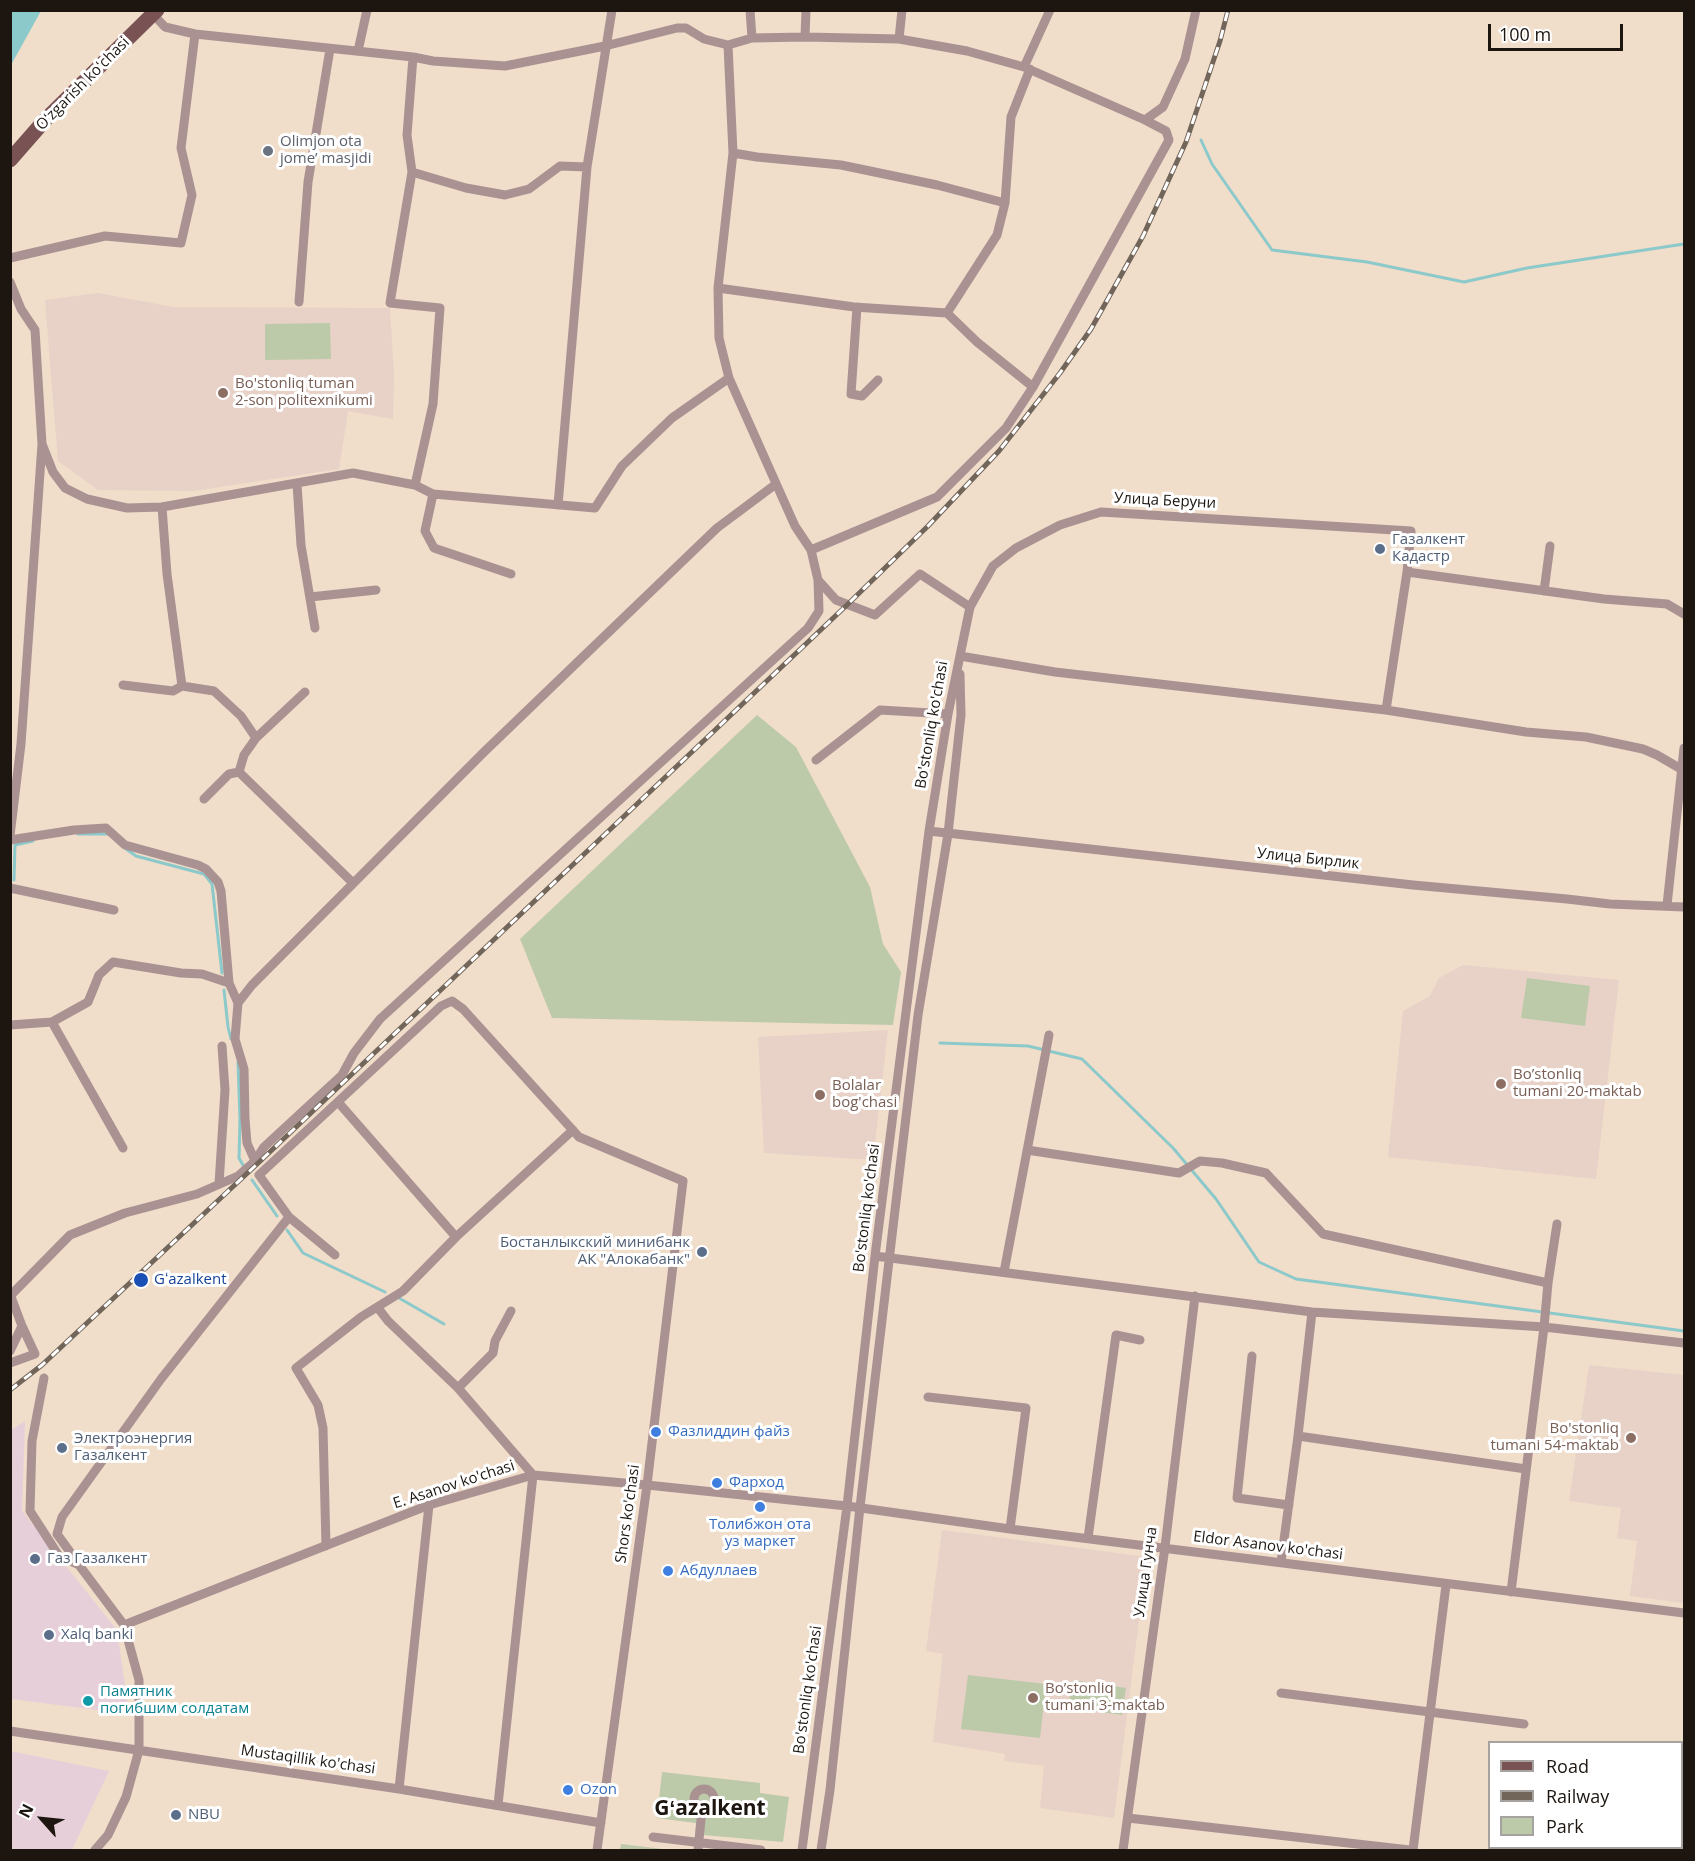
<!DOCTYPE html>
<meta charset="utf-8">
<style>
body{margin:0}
#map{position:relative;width:1695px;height:1861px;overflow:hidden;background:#f0ddca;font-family:"Open Sans",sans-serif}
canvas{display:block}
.frame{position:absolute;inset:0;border:12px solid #1d1610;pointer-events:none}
.legend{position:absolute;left:1488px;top:1741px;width:195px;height:108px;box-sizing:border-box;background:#fff;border:2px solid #a5a29f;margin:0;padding:8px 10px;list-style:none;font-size:18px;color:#1d1610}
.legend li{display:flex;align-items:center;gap:12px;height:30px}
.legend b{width:30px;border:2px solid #a5a29f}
.north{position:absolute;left:12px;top:1789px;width:60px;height:60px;-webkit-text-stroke:4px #fff;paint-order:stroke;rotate:297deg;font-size:16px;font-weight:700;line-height:24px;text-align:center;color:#1d1610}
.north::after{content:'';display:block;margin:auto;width:21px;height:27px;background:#1d1610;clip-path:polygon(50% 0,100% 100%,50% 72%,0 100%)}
.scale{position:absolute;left:1488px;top:24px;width:135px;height:27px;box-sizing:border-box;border:3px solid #1d1610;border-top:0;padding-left:8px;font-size:18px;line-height:21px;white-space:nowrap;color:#1d1610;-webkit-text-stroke:4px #fff;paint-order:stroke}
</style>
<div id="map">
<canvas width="1695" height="1861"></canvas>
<div class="frame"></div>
<ul class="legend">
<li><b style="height:8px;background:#795253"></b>Road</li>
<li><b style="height:8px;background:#72665b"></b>Railway</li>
<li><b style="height:16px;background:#bdcaa9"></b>Park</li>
</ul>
<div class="north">N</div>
<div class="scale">100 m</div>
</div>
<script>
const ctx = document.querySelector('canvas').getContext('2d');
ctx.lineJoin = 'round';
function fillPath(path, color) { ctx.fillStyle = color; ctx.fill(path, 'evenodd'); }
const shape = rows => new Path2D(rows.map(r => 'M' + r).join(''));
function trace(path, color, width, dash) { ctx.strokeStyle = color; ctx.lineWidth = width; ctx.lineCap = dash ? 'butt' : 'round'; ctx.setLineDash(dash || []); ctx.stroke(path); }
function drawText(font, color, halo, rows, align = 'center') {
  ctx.font = font + ' "Open Sans",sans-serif'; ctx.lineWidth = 6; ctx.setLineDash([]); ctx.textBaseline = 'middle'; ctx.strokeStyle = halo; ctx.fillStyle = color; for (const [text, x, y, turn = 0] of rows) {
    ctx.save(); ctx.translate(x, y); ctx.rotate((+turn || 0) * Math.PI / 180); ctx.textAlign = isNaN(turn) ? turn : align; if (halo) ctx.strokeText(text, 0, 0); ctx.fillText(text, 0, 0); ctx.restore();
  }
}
fillPath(shape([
 [25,1421,22,1511,117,1630,129,1714,11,1699,11,1430],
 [10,1751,109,1771,72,1850,11,1850]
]), '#e7cfda');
fillPath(shape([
 [98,293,173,307,390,308,394,375,393,419,348,411,339,469,193,491,98,490,58,461,45,300],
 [1463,965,1619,980,1596,1179,1388,1157,1403,1011,1430,996,1439,978],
 [888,1030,873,1160,764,1153,758,1037],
 [1589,1365,1684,1375,1684,1603,1630,1596,1637,1541,1617,1538,1621,1508,1569,1501],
 [942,1530,1147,1557,1114,1818,1040,1808,1044,1766,1004,1761,1005,1754,933,1742,943,1654,926,1651]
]), '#e8d1c7');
fillPath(shape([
 [330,323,331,359,265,360,265,324],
 [757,715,796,747,870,887,883,944,901,972,893,1025,552,1018,520,939],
 [1527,978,1590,986,1585,1026,1521,1018],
 [968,1675,1046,1684,1040,1738,961,1729],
 [1073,1680,1126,1688,1122,1715,1068,1707],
 [662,1772,760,1783,760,1793,789,1797,783,1842,703,1835,703,1824,657,1818],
 [621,1844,671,1850,620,1850]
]), '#bdcaa9');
fillPath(shape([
 [11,10,41,11,11,65,10,11]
]), '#8cc9ca');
trace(shape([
 [1201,140,1212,164,1272,250,1367,262,1464,282,1527,268,1684,244],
 [78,834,107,834],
 [126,849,136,856,204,874,212,884,222,973],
 [14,880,15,845,33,841],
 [224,990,228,1027,231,1039],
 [940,1043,1028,1046,1082,1059,1173,1148,1216,1199,1259,1262,1296,1279,1684,1331],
 [238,1062,240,1119,239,1158,244,1167],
 [252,1180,277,1216],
 [287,1230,303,1253,385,1292],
 [399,1298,444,1324]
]), '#8cc9ca', 3);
trace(shape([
 [750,10,752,38],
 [151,12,165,27,195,34,413,57,433,61,505,66,605,46,677,28,686,28,704,39,728,45,752,38,805,37,899,39,967,51,1024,67,1145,120,1166,131,1169,140,1033,387,1006,428,937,497,811,550],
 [805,37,806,10],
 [899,39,902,10],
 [358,51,367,10],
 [413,57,407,135,412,172,390,303,440,308,433,404,415,485],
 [1024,67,1050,10],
 [1145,120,1163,107,1185,59,1196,10],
 [733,153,757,157,841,165,937,185,1005,203],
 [412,172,466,188,505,195,529,189,560,166,587,167],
 [10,258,105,236,181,243,192,195,181,148,195,34],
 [10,282,21,309,35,330,42,444,21,744,10,836],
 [718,288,854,307,947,313,977,342,1033,387],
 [299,302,308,182,330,49],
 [857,307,851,394,862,396,878,380],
 [947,313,997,235,1005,203,1011,117,1030,69],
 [42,444,53,472,65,488,87,499,127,508,162,507,353,473,415,485,433,494,595,508,622,466,672,418,729,378],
 [297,484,301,545,315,628],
 [433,494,425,531,434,548,511,574],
 [558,505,587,167,612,10],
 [162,507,167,574,182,686,214,691,241,716,256,738,305,692],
 [1407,572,1604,599,1667,604,1684,614],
 [818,580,836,600,875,615,920,574,970,607],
 [1544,591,1550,546],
 [310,597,376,590],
 [960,656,1055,672,1386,710,1526,732,1586,737,1643,749,1657,755,1681,769],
 [123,685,173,691,182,686],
 [816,760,880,710,948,714],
 [239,772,353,883],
 [204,799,229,774,239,772,244,755,256,738],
 [929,831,1413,885,1567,899,1610,904,1684,907],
 [10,840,74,830,106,828,125,845,198,865,206,869,218,882,221,891,229,983,238,1003],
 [10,888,114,910],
 [1667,905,1684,748],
 [52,1022,123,1148],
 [10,1025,52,1022,88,1002,99,975,113,962,181,973,202,974,229,983],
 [338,1102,456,1237],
 [1027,1150,1179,1173,1200,1161,1222,1163,1266,1173,1323,1234,1548,1283],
 [255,1161,264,1147,342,1075,354,1053,380,1019,808,628,819,611,818,580,811,550,795,526,729,378,719,338,718,288,733,153,728,45],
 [219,1184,225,1090,222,1046],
 [335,1255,289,1217,259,1175,441,1006,452,1001,463,1009,579,1137,683,1181,647,1485,597,1850],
 [875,1256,1312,1312,1544,1327,1684,1343],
 [1004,1272,1049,1035],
 [10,1294,22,1326,35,1354,10,1363],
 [11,1295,70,1235,125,1213,197,1194,238,1176,255,1161,247,1143,245,1119,244,1069,235,1039,238,1003,252,985,483,753,717,528,776,484],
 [378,1308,388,1321,458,1388,533,1475,498,1805],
 [10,1351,22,1326],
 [1252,1356,1237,1498,1289,1505],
 [44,1378,32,1441,30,1511,59,1556,79,1565,124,1625,139,1680,139,1750,126,1797,108,1835,95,1850],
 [458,1388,493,1353,495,1341,511,1311],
 [928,1397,1026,1408,1010,1529],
 [1298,1436,1526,1469],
 [1088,1538,1116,1335,1140,1340],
 [326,1546,323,1428,318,1405,296,1368,361,1317,403,1291,456,1237,573,1130],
 [1281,1562,1298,1436,1312,1312],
 [78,1563,57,1534,62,1517,161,1379,289,1217],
 [1511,1592,1544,1327,1548,1283,1557,1224],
 [124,1625,429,1505,533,1475,647,1485,847,1506,1010,1529,1684,1613],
 [1281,1693,1524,1724],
 [10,1731,399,1789,601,1823],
 '694 1799a10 10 0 1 1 20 0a10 10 0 1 1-20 0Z',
 [399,1789,429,1505],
 [1128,1818,1410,1850],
 [653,1837,761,1850],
 [698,1850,702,1809],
 [802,1850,847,1506,875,1256,929,831,948,714,970,607,993,566,1016,548,1060,525,1101,512,1411,531,1407,572,1386,710],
 [821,1850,830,1790,860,1507,918,1015,948,834,961,715,960,674],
 [1123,1850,1165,1547,1195,1296],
 [1413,1850,1446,1585]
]), '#aa9292', 9);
trace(shape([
 [10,160,45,120,157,10]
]), '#795253', 15);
const rail = shape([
 [10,1390,42,1365,255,1166,848,604,928,526,999,451,1060,373,1091,329,1143,236,1186,142,1220,41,1228,10]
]);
trace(rail, '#72665b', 5);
trace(rail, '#fff', 3, [9]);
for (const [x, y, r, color] of [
 [268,151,6,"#6b7280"],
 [223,393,6,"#8d6e63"],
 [1380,549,6,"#5c6f8a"],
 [1501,1084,6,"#8d6e63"],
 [820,1095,6,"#8d6e63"],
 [702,1252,6,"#5c6f8a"],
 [141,1280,8,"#1a4fb4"],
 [656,1432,6,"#3f7fe0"],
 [1631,1438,6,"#8d6e63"],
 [62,1448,6,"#5c6f8a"],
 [717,1483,6,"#3f7fe0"],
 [760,1507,6,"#3f7fe0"],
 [35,1559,6,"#5c6f8a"],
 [668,1571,6,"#3f7fe0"],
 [49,1635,6,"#5c6f8a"],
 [1033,1698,6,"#8d6e63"],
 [88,1701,6,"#0f9aa8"],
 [568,1790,6,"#3f7fe0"],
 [176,1815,6,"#5c6f8a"]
]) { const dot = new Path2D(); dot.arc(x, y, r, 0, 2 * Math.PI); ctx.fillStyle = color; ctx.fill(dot); trace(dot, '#fff', 2); }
drawText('15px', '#1d1610', '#fff', [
 ["Oʻzgarish koʻchasi",83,84,-45],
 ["Улица Беруни",1165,501,3],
 ["Bo'stonliq ko'chasi",932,725,-80],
 ["Улица Бирлик",1308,859,6],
 ["Bo'stonliq ko'chasi",867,1208,-83],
 ["E. Asanov ko'chasi",454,1485,-18],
 ["Shors ko'chasi",628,1514,-82],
 ["Eldor Asanov ko'chasi",1268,1546,7],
 ["Улица Гунча",1146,1572,-82],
 ["Bo'stonliq ko'chasi",808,1690,-82],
 ["Mustaqillik ko'chasi",308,1760,8]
]);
drawText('15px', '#5b616d', '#fff', [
 ["Olimjon ota",280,142],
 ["jome’ masjidi",280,159]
], 'left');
drawText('15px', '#785e54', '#fff', [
 ["Bo'stonliq tuman",235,384],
 ["2-son politexnikumi",235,401],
 ["Bo’stonliq",1513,1075],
 ["tumani 20-maktab",1513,1092],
 ["Bolalar",832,1086],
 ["bog'chasi",832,1103],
 ["Bo'stonliq",1619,1429,"right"],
 ["tumani 54-maktab",1619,1446,"right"],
 ["Bo’stonliq",1045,1689],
 ["tumani 3-maktab",1045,1706]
], 'left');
drawText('15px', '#4e5e75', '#fff', [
 ["Газалкент",1392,540],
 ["Кадастр",1392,557],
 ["Бостанлыкский минибанк",690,1243,"right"],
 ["АК \"Алокабанк\"",690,1260,"right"],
 ["Электроэнергия",74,1439],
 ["Газалкент",74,1456],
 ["Газ Газалкент",47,1559],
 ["Xalq banki",61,1635],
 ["NBU",188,1815]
], 'left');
drawText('15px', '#164399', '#fff', [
 ["Gʻazalkent",154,1280]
], 'left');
drawText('15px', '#366cbe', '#fff', [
 ["Фазлиддин файз",668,1432],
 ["Фарход",729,1483],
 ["Толибжон ота",760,1525,"center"],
 ["уз маркет",760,1542,"center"],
 ["Абдуллаев",680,1571],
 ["Ozon",580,1790]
], 'left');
drawText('15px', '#0d838f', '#fff', [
 ["Памятник",100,1692],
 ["погибшим солдатам",100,1709]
], 'left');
drawText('bold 21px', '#1d1610', '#fff', [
 ["Gʻazalkent",710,1809]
]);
</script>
